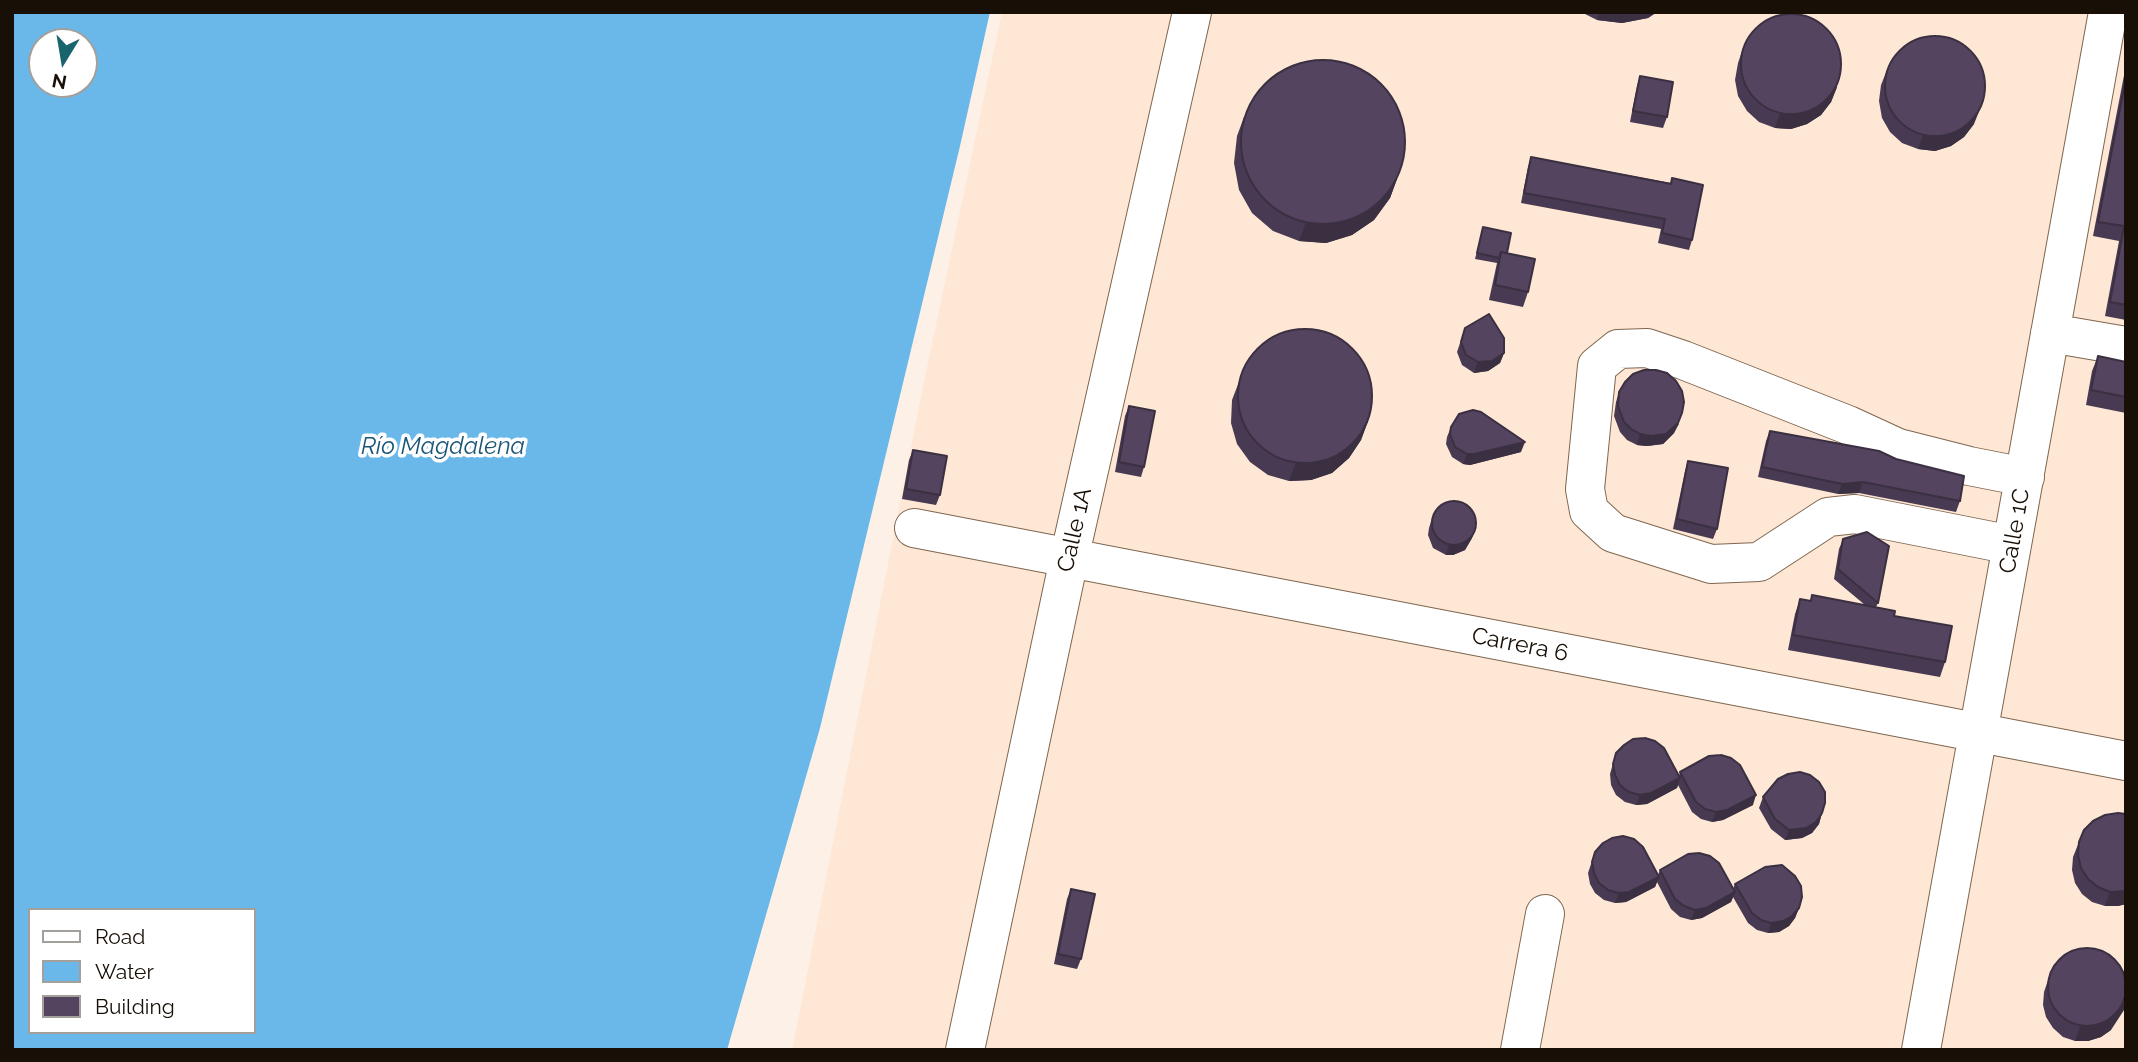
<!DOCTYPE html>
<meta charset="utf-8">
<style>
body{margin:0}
#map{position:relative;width:2138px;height:1062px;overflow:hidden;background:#fdf1e7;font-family:Raleway,sans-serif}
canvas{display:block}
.frame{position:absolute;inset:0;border:14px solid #180f06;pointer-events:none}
.legend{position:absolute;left:28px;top:908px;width:228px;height:126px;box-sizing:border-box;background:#fff;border:2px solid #a39f9b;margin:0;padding:9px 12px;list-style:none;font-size:21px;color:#180f06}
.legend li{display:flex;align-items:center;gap:14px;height:35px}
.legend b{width:35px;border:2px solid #a39f9b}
.north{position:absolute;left:28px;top:28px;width:70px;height:70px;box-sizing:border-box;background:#fff;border:2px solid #a39f9b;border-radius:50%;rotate:191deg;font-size:19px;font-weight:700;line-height:28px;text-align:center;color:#180f06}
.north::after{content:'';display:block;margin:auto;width:24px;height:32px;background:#18656d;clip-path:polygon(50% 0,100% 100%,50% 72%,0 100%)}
</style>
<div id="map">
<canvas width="2138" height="1062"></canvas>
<div class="frame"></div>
<ul class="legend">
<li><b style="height:9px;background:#fff"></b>Road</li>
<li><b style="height:19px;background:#6ab7e9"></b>Water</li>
<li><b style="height:19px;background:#54445f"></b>Building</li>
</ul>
<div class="north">N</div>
</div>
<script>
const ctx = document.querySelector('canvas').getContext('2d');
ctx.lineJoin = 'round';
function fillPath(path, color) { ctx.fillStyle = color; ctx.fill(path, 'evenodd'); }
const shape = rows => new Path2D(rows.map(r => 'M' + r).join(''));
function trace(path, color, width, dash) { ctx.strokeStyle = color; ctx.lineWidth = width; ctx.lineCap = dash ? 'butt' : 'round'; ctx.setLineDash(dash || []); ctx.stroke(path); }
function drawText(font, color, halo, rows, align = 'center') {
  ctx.font = font + ' Raleway,sans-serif'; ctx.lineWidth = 7; ctx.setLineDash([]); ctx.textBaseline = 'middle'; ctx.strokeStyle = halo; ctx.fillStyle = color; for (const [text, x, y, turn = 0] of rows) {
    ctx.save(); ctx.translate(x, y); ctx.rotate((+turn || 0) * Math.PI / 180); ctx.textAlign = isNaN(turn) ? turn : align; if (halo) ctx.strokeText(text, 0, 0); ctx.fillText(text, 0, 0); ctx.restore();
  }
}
fillPath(shape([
 [1002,12,2126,12,2126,1050,792,1050,922,391]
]), '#fee8d5');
fillPath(shape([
 [12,12,990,12,960,146,820,728,727,1050,12,1050],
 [42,42,84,42,84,84,42,84],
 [30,910,254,910,254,1032,30,1032]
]), '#6ab7e9');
const minor = shape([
 [2050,333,2126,346],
 [914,528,2126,761],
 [2012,545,1855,514,1828,517,1759,562,1711,564,1613,533,1589,511,1585,489,1597,366,1618,349,1647,348,1683,360,1848,425,1898,448,1969,466,2025,477],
 [965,1050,1069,559,1192,12],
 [1520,1050,1545,914],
 [1921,1050,2108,12]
]);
trace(minor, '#7f664f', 40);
trace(minor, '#fff', 38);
fillPath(shape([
 [1581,12,1657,12,1648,18,1622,23,1597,20],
 [1743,48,1837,87,1831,102,1821,115,1807,124,1791,129,1775,128,1759,122,1747,111,1738,96,1735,80,1738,63],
 [2126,65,2126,320,2105,316,2119,241,2093,236],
 [1887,70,1974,124,1964,137,1951,146,1935,151,1918,149,1902,143,1890,132,1882,118,1879,101,1881,85],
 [1640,76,1667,117,1663,128,1630,122,1637,86],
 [1244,117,1397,179,1390,198,1374,220,1352,235,1326,243,1299,241,1273,231,1252,213,1239,190,1234,163,1237,136],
 [1531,157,1671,183,1672,178,1692,240,1689,250,1658,243,1661,229,1521,203,1528,167],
 [1483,227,1507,253,1528,292,1523,307,1489,300,1497,263,1475,259],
 [1465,328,1504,353,1500,363,1488,371,1474,373,1462,365,1457,352],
 [2098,356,2126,362,2126,413,2086,405,2092,371],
 [1247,361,1368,421,1361,440,1349,458,1332,473,1311,480,1289,481,1268,475,1250,462,1237,444,1231,423,1232,400],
 [1619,392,1679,424,1674,433,1663,444,1647,446,1637,445,1627,440,1620,432,1614,416,1616,402],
 [1129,406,1144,467,1141,477,1115,472,1125,416],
 [1451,427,1521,452,1470,465,1463,464,1452,457,1446,444,1447,437],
 [1770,431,1960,501,1956,512,1859,493,1838,494,1758,477,1766,441],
 [913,450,940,495,936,505,902,499,909,460],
 [1688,461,1717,529,1713,539,1673,529,1685,471],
 [1432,518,1476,527,1472,538,1465,550,1453,555,1446,555,1433,548,1428,535,1429,528],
 [1843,539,1878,603,1876,607,1894,616,1945,662,1940,677,1788,650,1795,614,1800,599,1810,601,1812,595,1865,605,1834,579,1839,549],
 [1616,753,1679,776,1680,772,1753,805,1723,820,1712,822,1701,819,1692,812,1678,785,1677,788,1647,804,1636,805,1625,802,1616,795,1611,785,1610,774],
 [1763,797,1822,813,1819,824,1812,833,1802,838,1785,840,1771,829,1759,808],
 [2126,814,2126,904,2118,906,2105,906,2092,902,2082,894,2075,883,2072,870,2073,857,2079,842],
 [1595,852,1658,875,1660,870,1733,889,1735,884,1799,908,1795,918,1789,926,1779,932,1768,933,1757,930,1748,923,1733,897,1731,902,1702,918,1691,920,1680,917,1671,909,1657,882,1655,887,1626,902,1615,903,1604,900,1595,893,1590,884,1588,873],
 [1071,889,1081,959,1077,969,1054,964,1067,899],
 [2049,977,2111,1030,2101,1037,2088,1041,2075,1041,2063,1037,2053,1028,2046,1017,2043,1005,2044,992]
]), '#483a52');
fillPath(shape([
 [1600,12,1657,12,1648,18,1622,23,1597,20],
 [1837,87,1831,102,1821,115,1807,124,1791,129,1775,128,1780,113],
 [1980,109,1974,124,1964,137,1951,146,1935,151,1918,149,1923,135],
 [1397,179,1390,198,1374,220,1352,235,1326,243,1299,241,1306,222],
 [1504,353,1500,363,1488,371,1474,373,1478,362],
 [1682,413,1674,433,1663,444,1647,446,1637,445,1640,434],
 [1368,421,1361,440,1349,458,1332,473,1311,480,1289,481,1296,462],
 [1525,442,1521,452,1470,465,1463,464,1467,454],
 [1863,482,1859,493,1838,494,1842,484],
 [1476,527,1472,538,1465,550,1453,555,1446,555,1449,545],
 [1680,778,1677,788,1647,804,1636,805,1640,795],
 [1756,795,1753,805,1723,820,1712,822,1716,812],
 [1822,813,1819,824,1812,833,1802,838,1785,840,1789,830],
 [1659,877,1655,887,1626,902,1615,903,1619,893],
 [2126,891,2126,904,2118,906,2105,906,2110,892],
 [1735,892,1731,902,1702,918,1691,920,1695,910],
 [1799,908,1795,918,1789,926,1779,932,1768,933,1771,923],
 [2126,1001,2126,1007,2111,1030,2101,1037,2088,1041,2075,1041,2080,1026]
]), '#3b3042');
const building = shape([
 '1741 64a50 50 0 1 1 100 0a50 50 0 1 1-100 0Z',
 '1885 86a50 50 0 1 1 100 0a50 50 0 1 1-100 0Z',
 '1241 142a82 82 0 1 1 164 0a82 82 0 1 1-164 0Z',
 [1640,76,1673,82,1667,117,1633,111,1640,76],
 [2126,78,2126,305,2110,302,2124,226,2098,222,2126,78],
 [1531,157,1671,184,1672,178,1703,185,1692,240,1662,233,1665,219,1524,193,1531,157],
 [1483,227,1511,233,1507,253,1501,252,1499,258,1477,253,1483,227],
 [1501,252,1535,259,1528,292,1495,285,1501,252],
 [1489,314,1504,338,1504,353,1492,361,1478,362,1466,355,1461,342,1465,328,1489,314],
 '1238 396a67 67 0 1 1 134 0a67 67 0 1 1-134 0Z',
 [2098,356,2126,362,2126,397,2091,390,2098,356],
 [1644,370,1656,370,1667,373,1676,381,1682,391,1684,402,1682,413,1678,423,1666,434,1651,436,1640,434,1631,429,1624,422,1618,406,1619,392,1625,382,1633,374,1644,370],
 [1129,406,1155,411,1144,467,1119,462,1129,406],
 [1473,410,1481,412,1525,442,1474,454,1467,454,1455,447,1450,434,1451,427,1459,414,1473,410],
 [1770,431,1879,451,1896,459,1964,476,1960,501,1863,482,1842,484,1762,467,1770,431],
 [913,450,947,456,940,495,906,489,913,450],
 [1688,461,1728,468,1717,529,1677,519,1688,461],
 '1432 523a22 22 0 1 1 44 0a22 22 0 1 1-44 0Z',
 [1867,532,1889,546,1878,603,1838,569,1843,539,1867,532],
 [1812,595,1895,611,1894,616,1952,626,1945,662,1793,635,1800,599,1811,601,1812,595],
 [1645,738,1655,741,1664,748,1680,778,1651,793,1640,795,1629,792,1620,785,1615,775,1613,764,1616,753,1624,745,1633,739,1645,738],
 [1721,755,1731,758,1740,765,1756,795,1727,810,1716,812,1705,809,1696,802,1680,772,1709,756,1721,755],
 [1800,772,1810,775,1819,782,1825,792,1825,803,1822,813,1816,822,1806,828,1789,830,1775,819,1763,797,1778,779,1788,774,1800,772],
 [2118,813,2126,814,2126,891,2110,892,2098,887,2088,879,2081,868,2078,855,2079,842,2084,830,2093,821,2105,815,2118,813],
 [1623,836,1634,839,1643,847,1659,877,1629,892,1619,893,1608,890,1599,883,1594,873,1592,862,1595,852,1603,843,1612,838,1623,836],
 [1699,853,1710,856,1719,863,1735,892,1706,908,1695,910,1684,906,1675,899,1660,870,1688,854,1699,853],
 [1782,865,1795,876,1801,886,1802,897,1799,908,1792,916,1783,921,1771,923,1761,920,1752,913,1735,884,1765,867,1782,865],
 [1071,889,1095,894,1081,959,1058,954,1071,889],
 '2048 987a39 39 0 1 1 78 0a39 39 0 1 1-78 0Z'
]);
fillPath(building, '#54445f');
trace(building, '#3b3042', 2);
drawText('23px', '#180f06', '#fff', [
 ["Calle 1A",1075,530,-77],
 ["Calle 1C",2015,531,-80],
 ["Carrera 6",1520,645,11]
]);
drawText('italic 24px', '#1a5577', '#fff', [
 ["Río Magdalena",443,447]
]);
</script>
